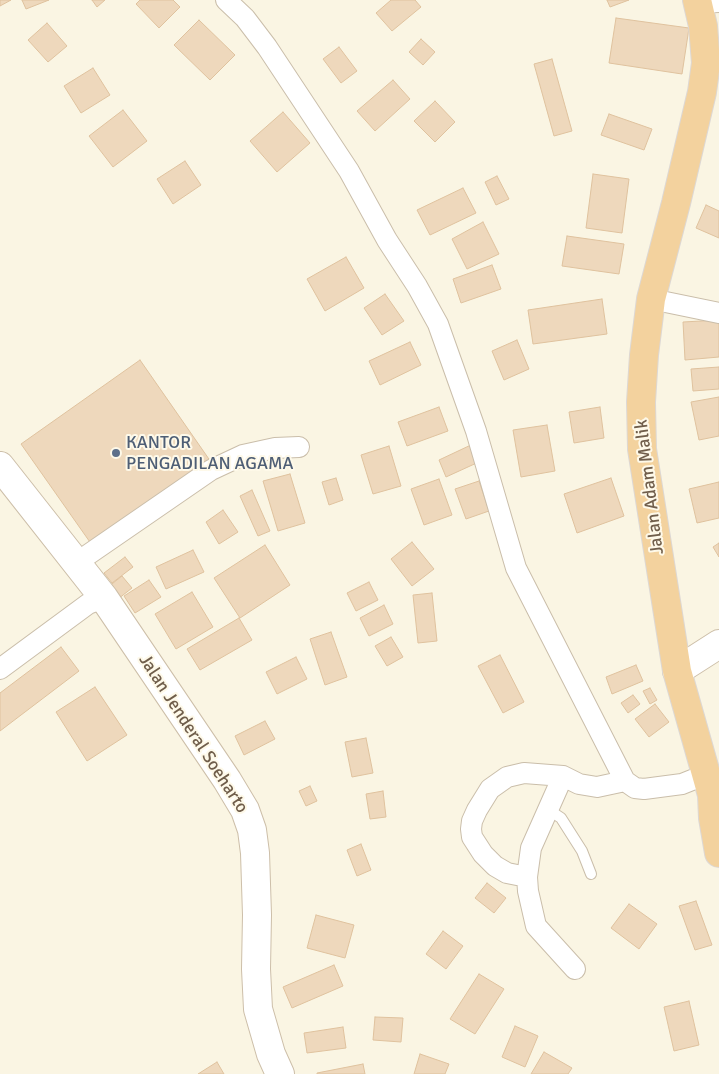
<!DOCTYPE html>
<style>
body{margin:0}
canvas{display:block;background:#faf5e3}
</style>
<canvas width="719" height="1074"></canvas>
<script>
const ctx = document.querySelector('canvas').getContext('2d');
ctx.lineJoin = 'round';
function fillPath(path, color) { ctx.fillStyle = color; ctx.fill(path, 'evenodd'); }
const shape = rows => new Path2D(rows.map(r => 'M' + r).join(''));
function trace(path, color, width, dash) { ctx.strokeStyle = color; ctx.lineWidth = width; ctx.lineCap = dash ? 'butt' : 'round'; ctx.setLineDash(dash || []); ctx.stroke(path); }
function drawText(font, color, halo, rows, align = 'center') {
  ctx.font = font + ' Signika,sans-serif'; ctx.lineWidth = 4; ctx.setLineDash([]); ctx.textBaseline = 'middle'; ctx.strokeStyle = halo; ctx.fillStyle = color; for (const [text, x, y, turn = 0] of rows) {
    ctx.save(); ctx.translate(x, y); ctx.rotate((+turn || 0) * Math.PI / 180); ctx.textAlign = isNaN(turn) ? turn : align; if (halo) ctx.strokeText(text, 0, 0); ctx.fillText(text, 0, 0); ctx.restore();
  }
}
const building = shape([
 [0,0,11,0,0,6,0,0],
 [22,0,49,0,26,9,22,0],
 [92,0,105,0,97,7,92,0],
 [140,0,173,0,180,7,159,28,136,4,140,0],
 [391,0,415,0,421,7,392,31,376,13,391,0],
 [607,0,629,0,610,7,607,0],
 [616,18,689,28,682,74,609,63,616,18],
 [199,20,235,55,210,80,174,45,199,20],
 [47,23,67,46,48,62,28,40,47,23],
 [421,39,435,52,423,65,409,52,421,39],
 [339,47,357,71,341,83,323,59,339,47],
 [552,59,572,131,554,136,534,64,552,59],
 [93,68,110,95,81,113,64,86,93,68],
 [393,80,410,99,375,131,357,111,393,80],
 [435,101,455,122,435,142,414,121,435,101],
 [123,110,147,141,113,167,89,136,123,110],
 [283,112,310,143,277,172,250,141,283,112],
 [609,114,652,129,644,150,601,135,609,114],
 [185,161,201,185,173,204,157,179,185,161],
 [593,174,629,179,622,233,586,228,593,174],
 [497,176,509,199,496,205,485,182,497,176],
 [463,188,476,213,430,235,417,210,463,188],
 [706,205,719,211,719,238,696,228,706,205],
 [483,222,499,254,467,269,452,239,483,222],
 [567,236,624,244,619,274,562,266,567,236],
 [346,257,364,288,325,311,307,279,346,257],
 [492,265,501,289,461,303,453,279,492,265],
 [385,294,404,321,382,335,364,308,385,294],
 [602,299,607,334,533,344,528,310,602,299],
 [719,320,719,357,685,360,683,322,719,320],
 [517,340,529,369,504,380,492,351,517,340],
 [410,342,421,365,380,385,369,361,410,342],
 [140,360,211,462,92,545,21,444,140,360],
 [719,367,719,389,693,391,691,369,719,367],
 [719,397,719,436,699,440,691,402,719,397],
 [439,407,448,431,407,446,398,422,439,407],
 [600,407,604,438,574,443,569,412,600,407],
 [547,425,555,471,521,477,513,430,547,425],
 [473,444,481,461,446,477,439,460,473,444],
 [389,446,401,486,373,494,361,455,389,446],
 [290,474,305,523,278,531,263,481,290,474],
 [336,478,343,500,329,505,322,482,336,478],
 [611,478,624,516,577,533,564,494,611,478],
 [439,479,452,515,424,525,411,489,439,479],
 [479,481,489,511,466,519,455,489,479,481],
 [719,482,719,518,697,523,689,489,719,482],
 [252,490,270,531,258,536,240,496,252,490],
 [223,510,238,532,219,544,206,522,223,510],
 [412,542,434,569,412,586,391,559,412,542],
 [719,543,719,557,713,547,719,543],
 [265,545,290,585,240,618,214,578,265,545],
 [193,550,204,572,166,589,156,567,193,550],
 [125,557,133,567,112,583,104,573,125,557],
 [122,576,132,588,118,599,108,587,122,576],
 [149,580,161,597,135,613,124,596,149,580],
 [369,582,378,600,356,611,347,593,369,582],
 [192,592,213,627,176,649,155,614,192,592],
 [432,593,437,641,418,643,413,595,432,593],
 [384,605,393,624,369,636,360,618,384,605],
 [239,618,252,640,200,670,187,649,239,618],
 [331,632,347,677,325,685,310,639,331,632],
 [391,637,403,657,387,666,375,646,391,637],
 [61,647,79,671,0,731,0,693,61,647],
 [500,655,524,702,503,713,478,666,500,655],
 [296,657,307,679,277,694,266,672,296,657],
 [636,665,643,681,612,694,606,677,636,665],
 [95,687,127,735,87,761,56,712,95,687],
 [650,688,657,700,650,704,643,691,650,688],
 [633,695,640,704,628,713,621,703,633,695],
 [655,704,669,722,649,737,635,719,655,704],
 [265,721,275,739,244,755,235,736,265,721],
 [366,738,373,773,352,777,345,742,366,738],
 [310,786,317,801,306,806,299,791,310,786],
 [383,791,386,817,370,819,366,794,383,791],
 [361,844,371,870,357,876,347,850,361,844],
 [487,883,506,898,494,913,475,898,487,883],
 [696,901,712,945,695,950,679,906,696,901],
 [629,904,657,924,639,949,611,928,629,904],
 [316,915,354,925,345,958,307,948,316,915],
 [443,931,463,946,446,969,426,954,443,931],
 [334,965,343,986,292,1008,283,987,334,965],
 [479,974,504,989,475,1034,450,1019,479,974],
 [689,1001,699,1045,674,1051,664,1007,689,1001],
 [375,1017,403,1018,401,1042,373,1040,375,1017],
 [515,1026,538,1036,525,1067,502,1057,515,1026],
 [343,1027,346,1048,307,1053,304,1033,343,1027],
 [544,1052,572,1068,568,1074,531,1074,544,1052],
 [420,1054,449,1064,445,1074,414,1074,420,1054],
 [217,1062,224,1074,198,1074,217,1062],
 [363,1064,365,1074,317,1074,317,1073,363,1064]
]);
fillPath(building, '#eed8bc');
trace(building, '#dfc29e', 1);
const service = shape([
 [549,810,561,818,582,851,591,874]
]);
const minor = shape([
 [226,0,245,18,267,47,349,171,387,240,417,286,438,324,476,431,516,568,625,781,635,788,644,789,682,784,707,774],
 [698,3,719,2],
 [651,299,719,313],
 [76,563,211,470,243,455,275,448,299,447],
 [0,669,88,604,104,598],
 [563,776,531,848,527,877,528,891,536,926,575,969],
 [527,877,507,873,495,866,483,854,472,837,471,829,472,821,477,810,490,789,507,777,524,773,563,776,579,784,597,787,625,781]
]);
const secondary = shape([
 [0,466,104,598,227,780,245,810,252,830,255,853,257,915,256,969,258,1009,271,1054,280,1074],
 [677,671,719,644]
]);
const trunk = shape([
 [697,0,703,26,706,63,702,92,676,203,651,299,644,355,641,402,642,449,677,671,712,795,719,809],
 [712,795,713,818,719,853]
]);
trace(service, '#cabeaa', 12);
trace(minor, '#cabeaa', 22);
trace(secondary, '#cdbfa9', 30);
trace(trunk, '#ddd8d4', 30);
trace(service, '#fff', 10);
trace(minor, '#fff', 20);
trace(secondary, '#fff', 28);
trace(trunk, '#f3d29e', 28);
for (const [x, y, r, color] of [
 [116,453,5,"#5c6f8a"]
]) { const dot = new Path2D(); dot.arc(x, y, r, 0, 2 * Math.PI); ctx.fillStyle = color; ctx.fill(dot); trace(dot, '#fef9e9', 2); }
drawText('18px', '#4e5e75', '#fef9e9', [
 ["KANTOR",126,443],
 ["PENGADILAN AGAMA",126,464]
], 'left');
drawText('18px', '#705e4b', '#fef9e9', [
 ["Jalan Adam Malik",650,487,-97],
 ["Jalan Jenderal Soeharto",193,734,57]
]);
</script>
